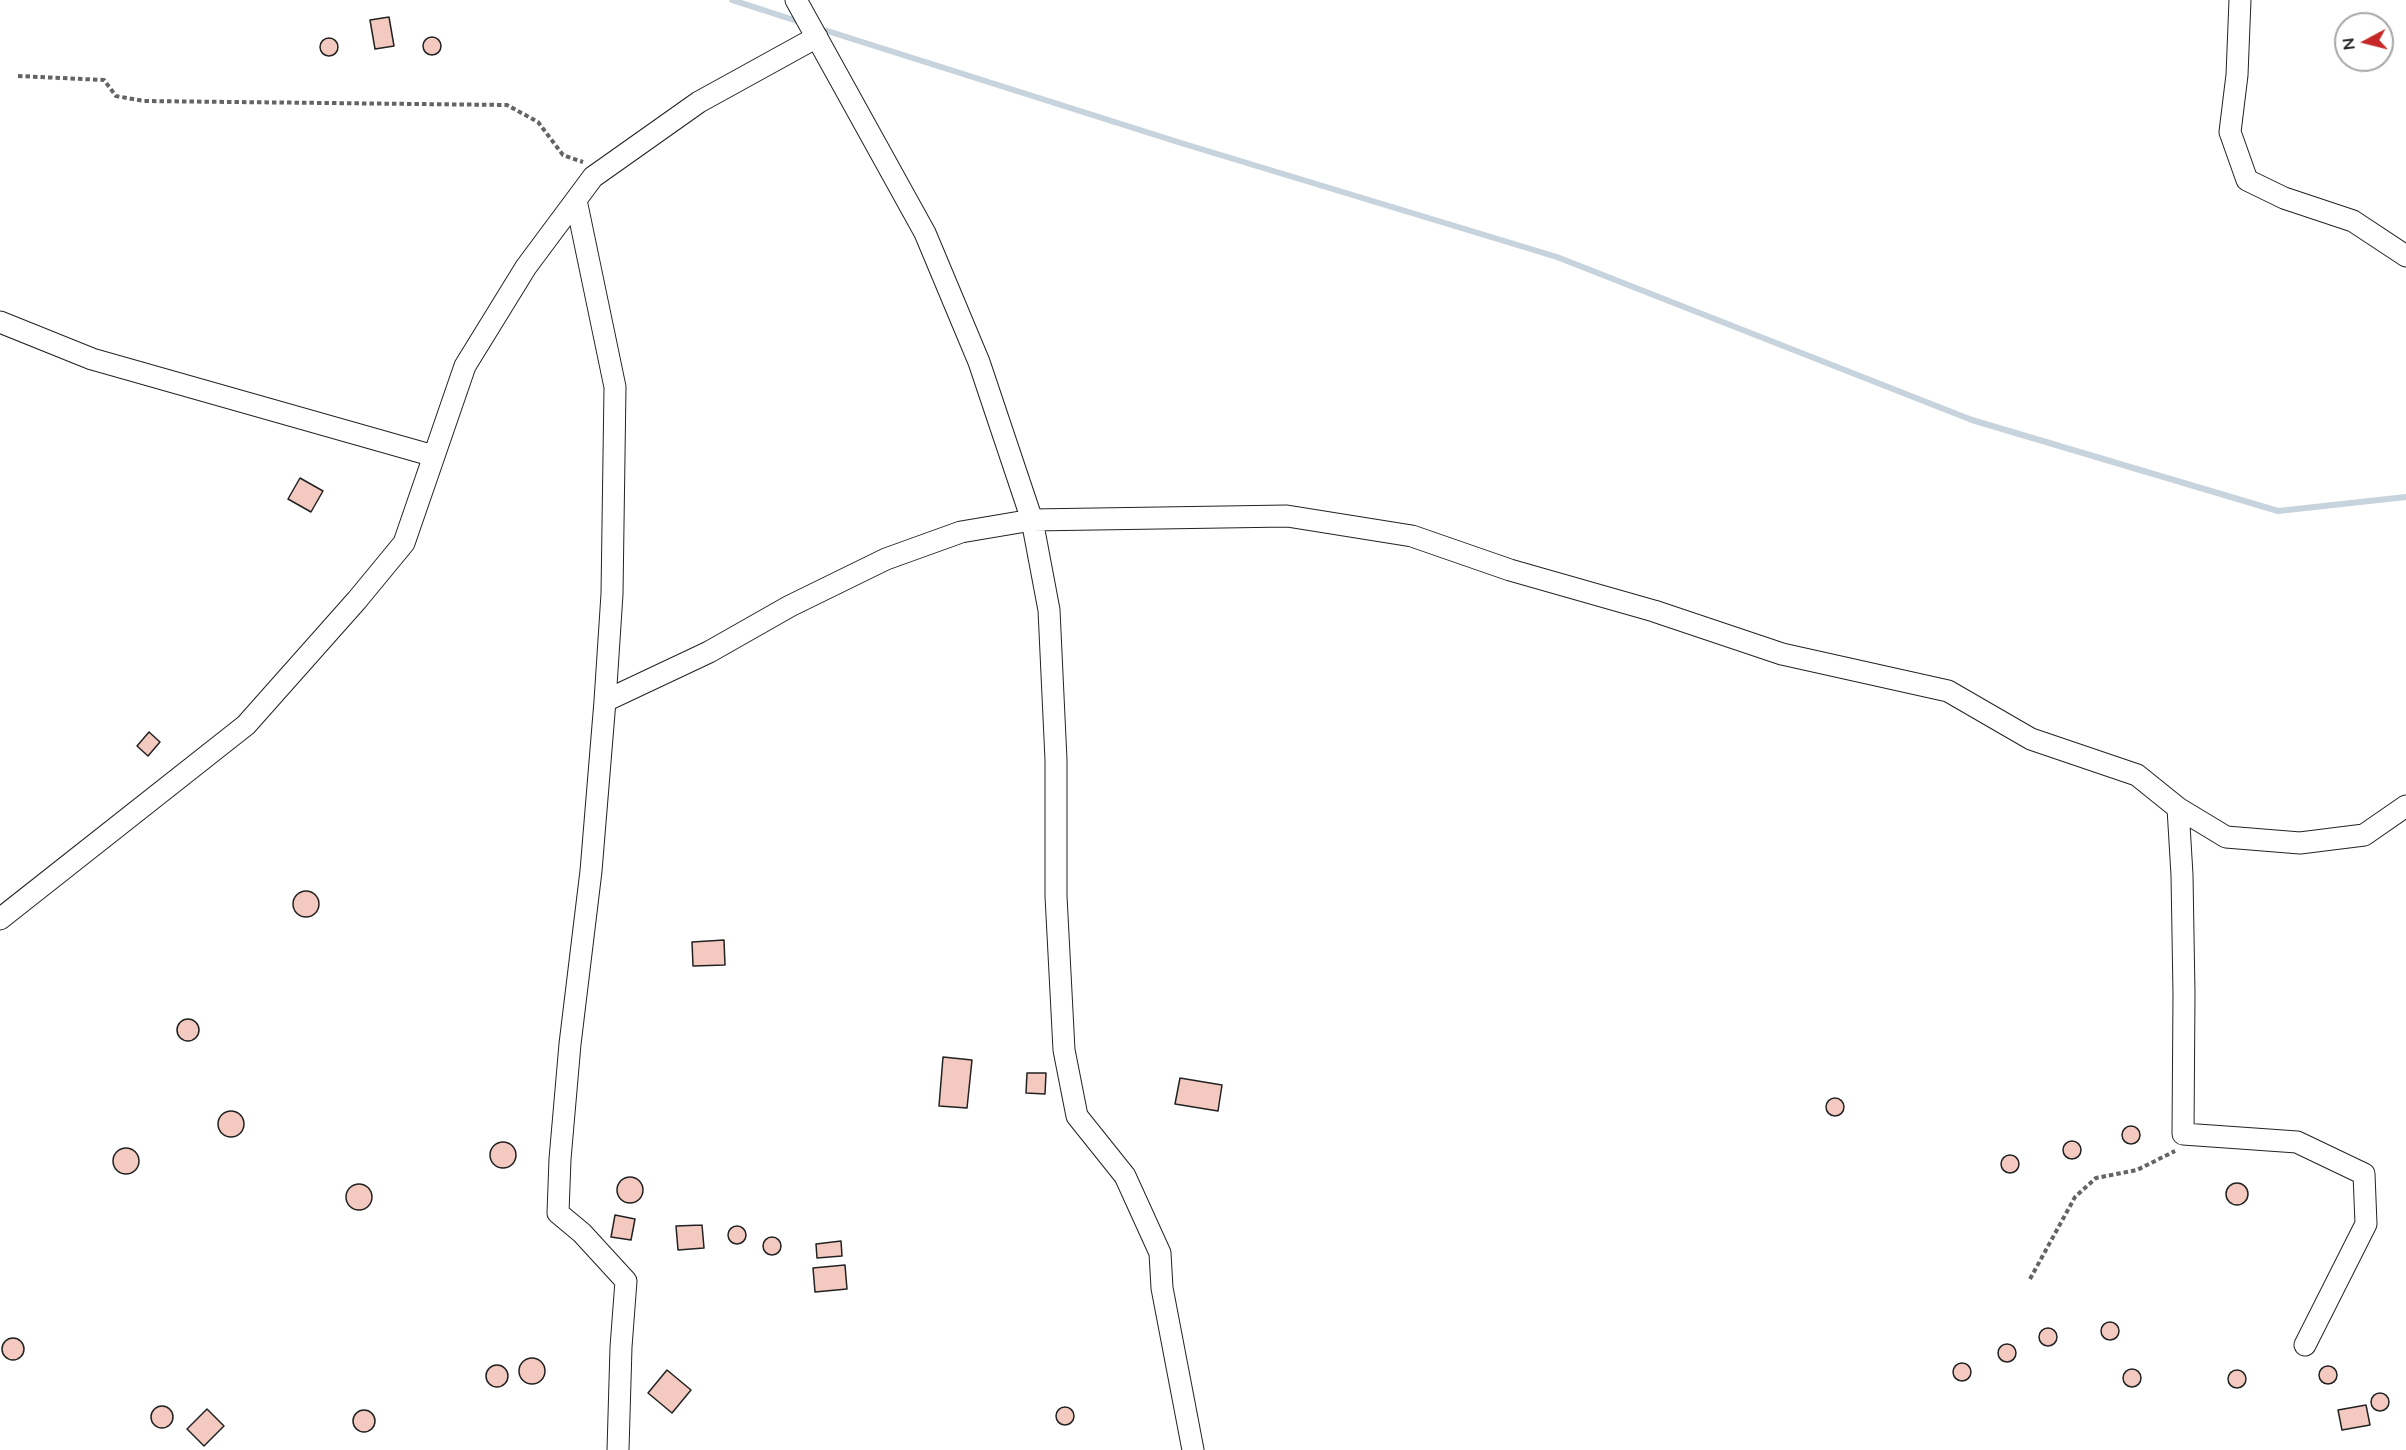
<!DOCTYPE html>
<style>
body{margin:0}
#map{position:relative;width:2406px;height:1450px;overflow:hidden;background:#fff;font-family:Lato,sans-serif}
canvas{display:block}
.north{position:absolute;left:2334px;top:12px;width:60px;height:60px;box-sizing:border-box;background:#fff;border:2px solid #a7a7a7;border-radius:50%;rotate:263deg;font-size:16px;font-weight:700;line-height:24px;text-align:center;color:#222}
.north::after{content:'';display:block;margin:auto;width:21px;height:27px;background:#c62828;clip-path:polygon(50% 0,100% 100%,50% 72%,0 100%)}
</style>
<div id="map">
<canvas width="2406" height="1450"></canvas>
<div class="north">N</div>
</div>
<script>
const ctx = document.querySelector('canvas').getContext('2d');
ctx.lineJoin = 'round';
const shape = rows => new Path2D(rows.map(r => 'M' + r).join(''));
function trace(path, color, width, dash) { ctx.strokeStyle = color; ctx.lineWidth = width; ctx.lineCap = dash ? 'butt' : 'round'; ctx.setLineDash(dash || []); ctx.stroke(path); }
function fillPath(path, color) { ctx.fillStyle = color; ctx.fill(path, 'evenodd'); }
trace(shape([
 [732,0,803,23],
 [818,28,1181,143,1557,257,1972,420,2278,511,2406,497]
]), '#c7d3dd', 6);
const building = shape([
 [389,17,394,46,375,49,370,20,389,17],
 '423 46a9 9 0 1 1 18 0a9 9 0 1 1-18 0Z',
 '320 47a9 9 0 1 1 18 0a9 9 0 1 1-18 0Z',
 [300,478,323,491,311,512,288,499,300,478],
 [149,732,160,742,148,756,137,746,149,732],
 '293 904a13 13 0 1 1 26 0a13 13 0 1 1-26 0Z',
 [724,940,725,965,693,966,692,942,724,940],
 '177 1030a11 11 0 1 1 22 0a11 11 0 1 1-22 0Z',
 [943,1057,972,1060,967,1108,939,1106,943,1057],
 [1027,1073,1046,1073,1045,1094,1026,1093,1027,1073],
 [1180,1078,1222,1085,1218,1111,1175,1104,1180,1078],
 '1826 1107a9 9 0 1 1 18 0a9 9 0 1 1-18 0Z',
 '218 1124a13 13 0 1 1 26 0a13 13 0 1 1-26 0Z',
 '2122 1135a9 9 0 1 1 18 0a9 9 0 1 1-18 0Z',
 '2063 1150a9 9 0 1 1 18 0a9 9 0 1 1-18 0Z',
 '490 1155a13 13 0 1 1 26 0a13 13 0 1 1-26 0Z',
 '113 1161a13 13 0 1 1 26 0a13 13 0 1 1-26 0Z',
 '2001 1164a9 9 0 1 1 18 0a9 9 0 1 1-18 0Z',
 '617 1190a13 13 0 1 1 26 0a13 13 0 1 1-26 0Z',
 '2226 1194a11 11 0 1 1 22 0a11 11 0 1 1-22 0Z',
 '346 1197a13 13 0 1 1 26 0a13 13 0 1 1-26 0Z',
 [615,1215,635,1219,631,1240,611,1237,615,1215],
 [702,1225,704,1248,678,1250,676,1226,702,1225],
 '728 1235a9 9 0 1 1 18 0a9 9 0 1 1-18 0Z',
 '763 1246a9 9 0 1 1 18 0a9 9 0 1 1-18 0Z',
 [841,1241,842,1256,817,1258,816,1244,841,1241],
 [845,1265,847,1289,815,1292,813,1268,845,1265],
 '2101 1331a9 9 0 1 1 18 0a9 9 0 1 1-18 0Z',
 '2039 1337a9 9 0 1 1 18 0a9 9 0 1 1-18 0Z',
 '2 1349a11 11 0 1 1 22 0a11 11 0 1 1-22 0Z',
 '1998 1353a9 9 0 1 1 18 0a9 9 0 1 1-18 0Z',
 '519 1371a13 13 0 1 1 26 0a13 13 0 1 1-26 0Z',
 '1953 1372a9 9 0 1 1 18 0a9 9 0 1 1-18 0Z',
 '486 1376a11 11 0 1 1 22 0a11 11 0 1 1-22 0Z',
 '2319 1375a9 9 0 1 1 18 0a9 9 0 1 1-18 0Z',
 '2123 1378a9 9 0 1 1 18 0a9 9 0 1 1-18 0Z',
 '2228 1379a9 9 0 1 1 18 0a9 9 0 1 1-18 0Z',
 [667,1370,691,1390,672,1413,648,1393,667,1370],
 '2371 1402a9 9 0 1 1 18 0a9 9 0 1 1-18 0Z',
 [2366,1405,2370,1425,2342,1430,2338,1410,2366,1405],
 '151 1417a11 11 0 1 1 22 0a11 11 0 1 1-22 0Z',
 '1056 1416a9 9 0 1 1 18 0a9 9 0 1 1-18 0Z',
 [207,1409,224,1426,204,1446,187,1429,207,1409],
 '353 1421a11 11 0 1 1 22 0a11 11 0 1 1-22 0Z'
]);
fillPath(building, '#f3c9c0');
trace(building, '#222', 1.5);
const minor = shape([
 [796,0,925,233,979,362,1032,520,1049,610,1056,760,1056,896,1064,1050,1077,1116,1125,1176,1160,1253,1162,1288,1193,1450],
 [2240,0,2237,75,2230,132,2247,180,2284,198,2353,221,2406,256],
 [576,200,615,387,612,594,605,701],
 [0,322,92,359,434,456],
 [2178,808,2182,875,2184,994,2183,1134,2297,1142,2364,1174,2366,1224,2305,1345],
 [0,919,246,725,357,600,404,543,465,366,526,267,593,177,699,102,817,37],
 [618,1450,621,1347,626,1281,582,1233,558,1213,560,1159,570,1044,591,871,605,701,709,652,790,606,886,559,961,532,1032,520,1287,516,1412,536,1510,570,1654,611,1782,654,1948,691,2031,739,2137,775,2178,808,2226,837,2300,843,2364,835,2406,806]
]);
trace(minor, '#222', 23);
trace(shape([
 [18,76,104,80,116,96,144,101,507,105,538,122,563,155,583,162],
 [2030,1279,2075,1197,2096,1178,2137,1170,2175,1151]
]), '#646464', 4, [4.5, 3]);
trace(minor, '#fff', 21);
</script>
